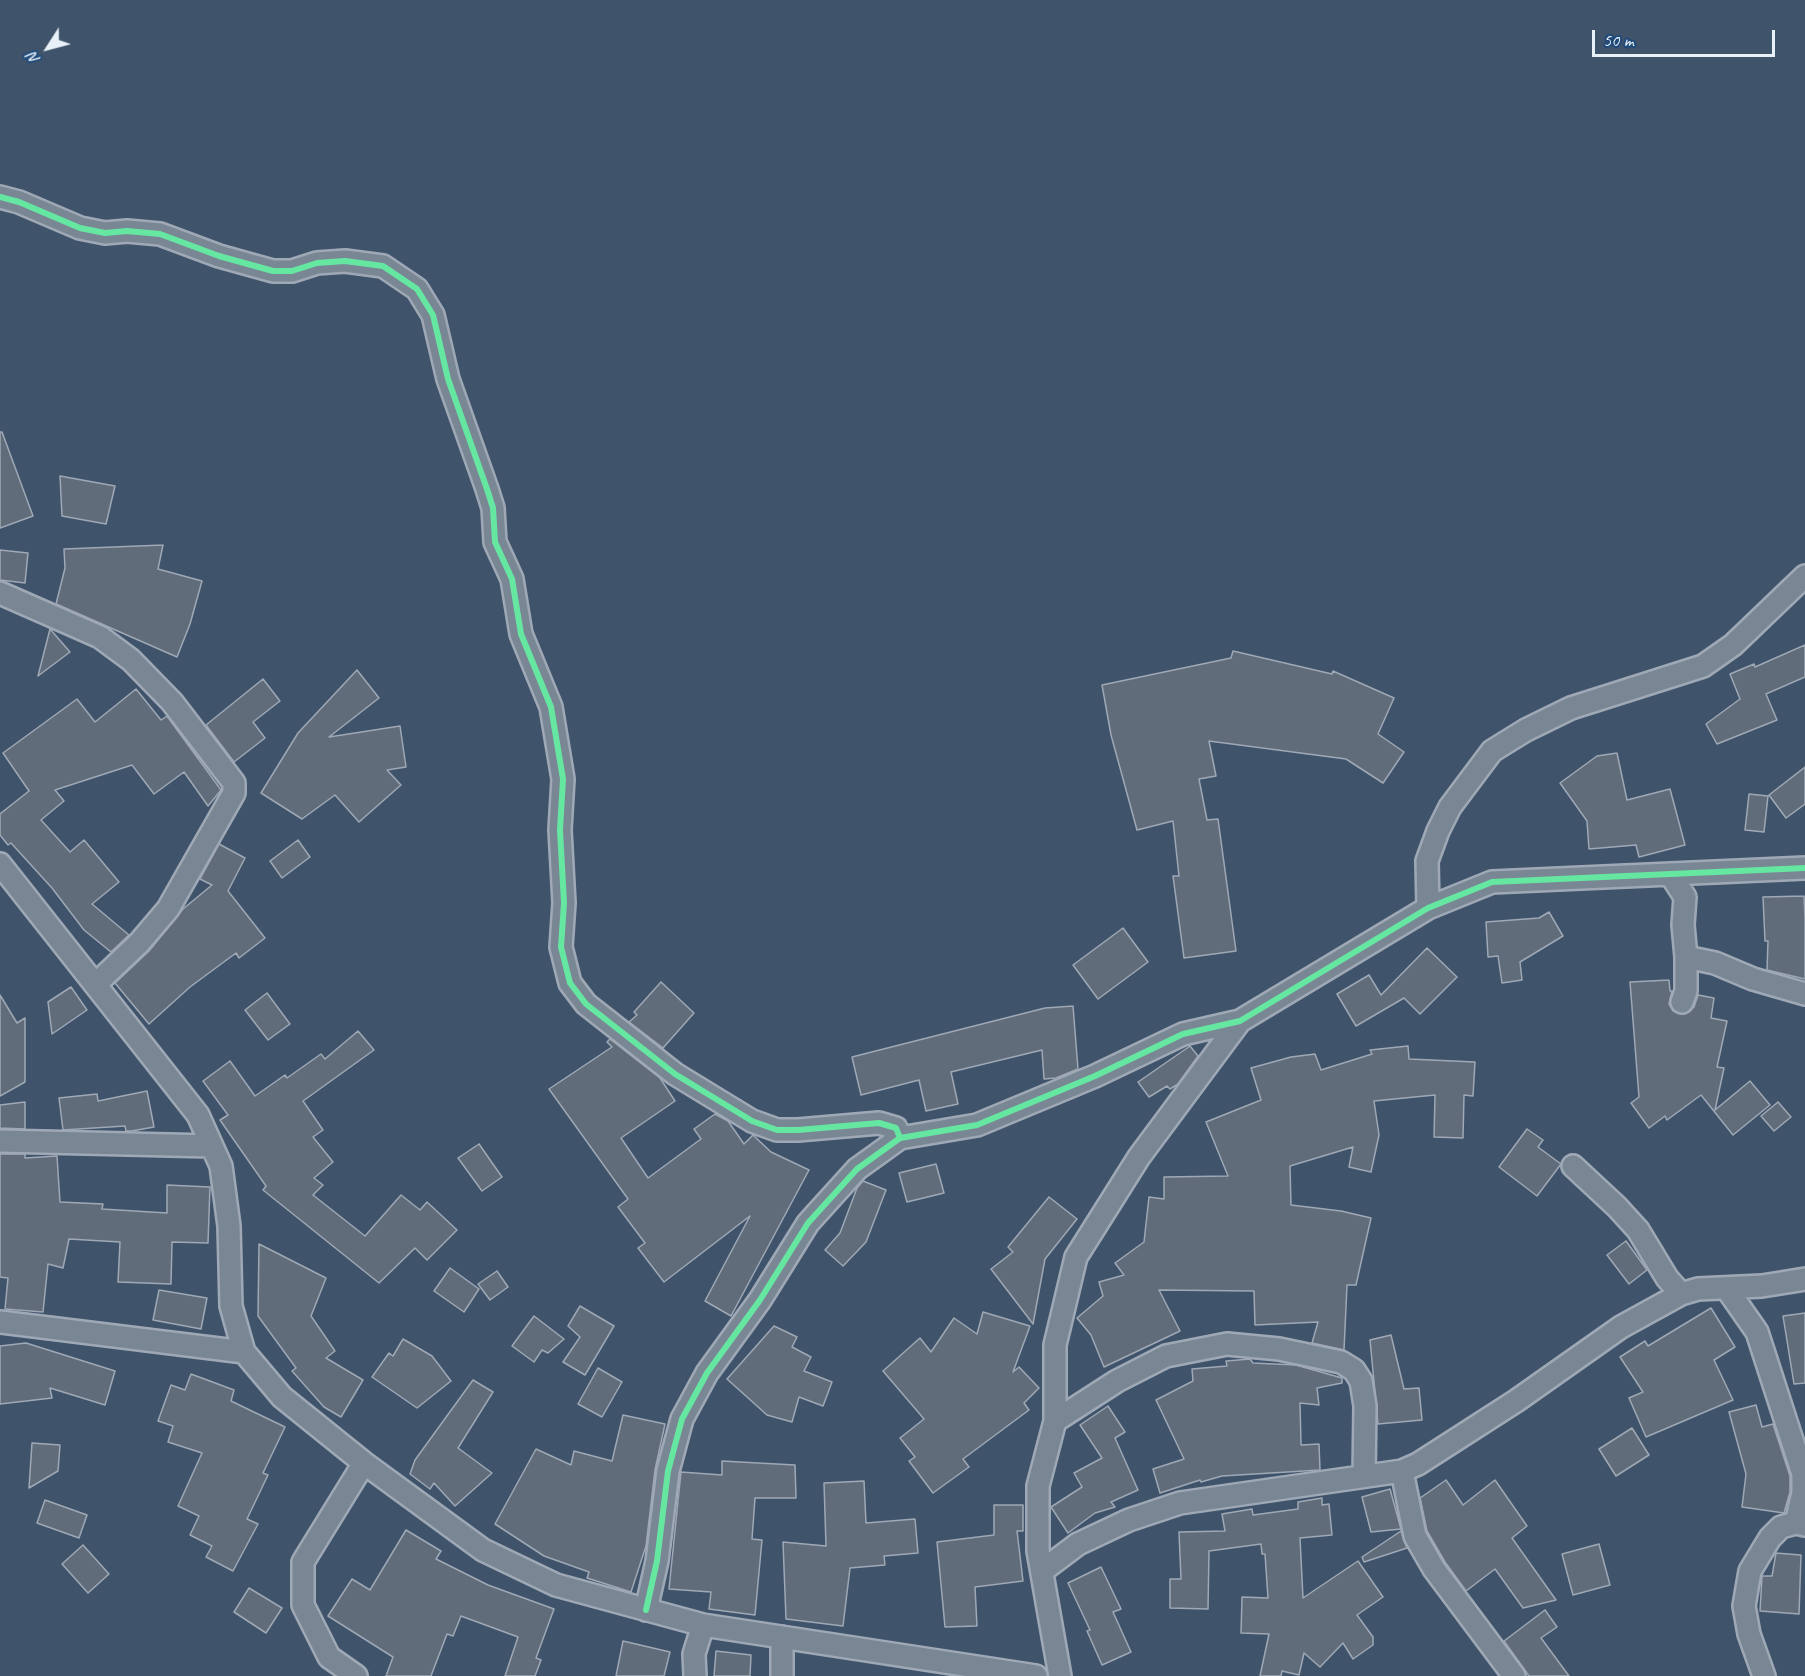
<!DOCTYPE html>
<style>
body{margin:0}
#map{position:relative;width:1805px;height:1676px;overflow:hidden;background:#3f536b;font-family:Caveat,sans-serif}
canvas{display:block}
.north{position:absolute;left:18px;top:18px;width:60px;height:60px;-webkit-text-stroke:4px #1f4a7a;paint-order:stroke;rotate:234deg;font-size:16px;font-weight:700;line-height:24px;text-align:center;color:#e8f1f8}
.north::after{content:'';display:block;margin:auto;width:21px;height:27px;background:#e8f1f8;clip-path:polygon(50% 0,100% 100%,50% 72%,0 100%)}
.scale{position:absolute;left:1592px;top:30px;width:183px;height:27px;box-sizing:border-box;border:3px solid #e8f1f8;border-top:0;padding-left:8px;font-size:18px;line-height:21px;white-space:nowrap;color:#e8f1f8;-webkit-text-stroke:4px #1f4a7a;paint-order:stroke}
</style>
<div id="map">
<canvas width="1805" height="1676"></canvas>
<div class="north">N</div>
<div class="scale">50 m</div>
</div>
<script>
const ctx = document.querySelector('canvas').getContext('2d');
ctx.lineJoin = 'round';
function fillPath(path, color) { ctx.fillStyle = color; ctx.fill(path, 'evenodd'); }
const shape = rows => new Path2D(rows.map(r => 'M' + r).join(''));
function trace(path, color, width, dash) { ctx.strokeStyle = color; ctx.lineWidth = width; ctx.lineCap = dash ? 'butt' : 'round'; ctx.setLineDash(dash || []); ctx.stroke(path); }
const building = shape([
 [0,432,2,432,33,516,0,528,0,432],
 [60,476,115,486,106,524,62,516,60,476],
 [163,545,158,569,202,581,190,624,177,657,56,604,65,568,64,549,163,545],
 [0,550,28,553,25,583,0,580,0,550],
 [50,629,70,652,38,676,50,629],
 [1805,645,1805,677,1766,694,1777,720,1717,744,1706,724,1740,699,1730,674,1754,664,1755,667,1805,645],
 [1233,651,1332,674,1333,671,1394,698,1378,734,1404,752,1383,783,1346,759,1209,741,1216,776,1199,779,1207,820,1218,819,1236,951,1184,958,1173,876,1179,876,1173,821,1137,830,1111,735,1102,685,1231,658,1233,651],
 [357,670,379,698,329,737,400,726,406,767,387,770,401,785,359,822,335,795,302,819,261,793,298,733,357,670],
 [263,679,280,701,253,722,265,738,234,762,206,725,263,679],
 [136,689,161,720,167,716,221,790,208,806,184,772,154,794,132,765,55,790,64,801,41,820,70,852,84,840,119,882,92,904,129,935,111,952,84,930,52,888,11,843,8,845,0,835,0,814,29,791,3,753,77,699,95,722,136,689],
 [1617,753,1627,800,1670,789,1685,845,1639,857,1636,845,1589,849,1587,821,1560,783,1597,756,1617,753],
 [1805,767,1805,804,1786,818,1769,795,1805,767],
 [1749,794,1768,796,1764,832,1745,830,1749,794],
 [298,840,310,857,282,878,270,861,298,840],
 [219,844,245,858,228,891,265,938,239,958,236,953,190,987,149,1024,115,983,149,951,183,909,212,885,200,879,219,844],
 [1804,896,1805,920,1805,979,1767,970,1768,941,1765,941,1763,897,1804,896],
 [1549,912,1563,936,1520,962,1522,980,1502,983,1498,956,1488,957,1486,922,1539,918,1549,912],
 [1123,928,1148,962,1098,999,1073,965,1123,928],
 [1427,948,1457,977,1420,1014,1404,998,1356,1026,1337,994,1369,975,1381,995,1427,948],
 [1669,980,1670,991,1672,991,1669,1004,1673,1011,1685,1014,1694,1007,1698,995,1714,998,1711,1018,1727,1021,1717,1067,1724,1068,1715,1110,1750,1081,1770,1105,1733,1135,1701,1095,1667,1120,1665,1116,1649,1128,1631,1103,1639,1097,1630,982,1669,980],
 [661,982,694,1013,663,1048,629,1022,637,1015,634,1012,661,982],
 [71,987,87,1010,52,1034,48,1002,71,987],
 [267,993,290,1024,268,1040,245,1010,267,993],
 [0,995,17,1023,25,1018,25,1082,0,1096,0,995],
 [1073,1006,1078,1069,1056,1078,1044,1079,1042,1050,951,1072,958,1104,926,1111,919,1080,861,1095,852,1057,1045,1008,1073,1006],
 [358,1031,374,1050,303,1101,323,1130,313,1137,333,1162,314,1178,323,1185,313,1195,365,1236,401,1195,420,1210,427,1202,457,1230,427,1260,415,1248,379,1283,263,1190,266,1186,220,1120,228,1115,203,1081,230,1061,255,1096,285,1075,287,1078,321,1054,325,1059,358,1031],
 [610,1039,660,1078,675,1101,621,1138,648,1178,701,1139,694,1129,715,1114,728,1121,744,1144,753,1135,771,1152,809,1170,731,1316,705,1301,750,1216,664,1282,638,1248,645,1243,618,1207,628,1199,549,1089,612,1047,607,1042,610,1039],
 [1190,1046,1198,1056,1178,1084,1170,1089,1167,1086,1149,1097,1138,1082,1190,1046],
 [1408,1046,1409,1059,1475,1062,1473,1096,1464,1095,1463,1138,1434,1137,1435,1095,1374,1101,1379,1135,1371,1172,1349,1167,1353,1147,1290,1166,1291,1205,1341,1211,1371,1218,1356,1285,1347,1285,1344,1350,1312,1343,1318,1322,1255,1325,1254,1291,1159,1290,1180,1331,1104,1367,1091,1335,1077,1318,1103,1296,1099,1282,1124,1275,1115,1263,1144,1242,1149,1197,1164,1199,1164,1177,1228,1176,1206,1122,1261,1100,1251,1068,1291,1057,1315,1054,1321,1070,1372,1054,1370,1050,1408,1046],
 [147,1091,154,1127,132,1131,126,1131,125,1126,63,1130,59,1098,97,1094,98,1101,147,1091],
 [25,1102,25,1129,0,1128,0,1105,25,1102],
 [1778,1102,1791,1117,1774,1131,1761,1116,1778,1102],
 [1527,1129,1543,1140,1538,1147,1561,1164,1537,1196,1499,1167,1527,1129],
 [479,1144,502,1177,482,1191,458,1158,479,1144],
 [0,1154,25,1154,25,1158,57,1156,60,1202,103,1204,102,1209,167,1213,167,1185,210,1187,208,1243,172,1242,171,1284,118,1282,120,1242,69,1239,63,1268,48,1264,43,1312,5,1309,8,1278,0,1277,0,1154],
 [936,1164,944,1193,907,1202,899,1173,936,1164],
 [863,1181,886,1190,866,1242,843,1266,825,1250,840,1233,857,1188,863,1181],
 [1049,1197,1077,1219,1045,1259,1033,1324,991,1269,1013,1252,1008,1247,1049,1197],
 [1626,1241,1647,1270,1629,1284,1607,1255,1626,1241],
 [259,1244,326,1278,311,1316,335,1351,326,1358,363,1380,341,1417,324,1407,292,1371,296,1368,258,1316,259,1244],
 [450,1268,479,1289,464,1312,434,1291,450,1268],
 [497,1271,508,1287,490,1300,478,1284,497,1271],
 [159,1290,207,1298,201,1329,153,1320,159,1290],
 [580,1306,614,1326,585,1375,563,1362,580,1337,568,1326,580,1306],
 [1711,1308,1735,1347,1714,1360,1733,1400,1646,1437,1629,1398,1643,1392,1620,1357,1645,1341,1648,1346,1711,1308],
 [983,1312,1030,1326,1013,1372,1019,1367,1039,1388,1024,1403,1029,1410,963,1459,969,1467,933,1493,909,1461,915,1457,900,1438,924,1419,883,1371,920,1338,931,1352,954,1318,977,1334,983,1312],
 [1805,1313,1805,1383,1794,1384,1783,1316,1805,1313],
 [534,1316,564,1339,548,1353,542,1350,534,1362,512,1346,534,1316],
 [774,1326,797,1337,792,1347,811,1357,804,1371,832,1382,823,1406,799,1397,792,1422,767,1415,727,1379,774,1326],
 [1391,1335,1404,1389,1419,1388,1422,1420,1378,1424,1370,1340,1391,1335],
 [403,1339,432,1356,451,1381,417,1408,372,1377,389,1353,393,1356,403,1339],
 [26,1343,115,1371,105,1405,50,1388,52,1398,0,1404,0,1346,26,1343],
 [1250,1359,1253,1363,1296,1365,1342,1378,1342,1383,1317,1388,1319,1405,1300,1403,1301,1445,1319,1444,1320,1470,1222,1476,1201,1482,1200,1480,1160,1493,1153,1469,1184,1459,1156,1400,1193,1381,1192,1369,1227,1366,1226,1361,1250,1359],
 [598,1368,622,1382,602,1417,578,1404,598,1368],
 [191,1374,234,1390,231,1401,285,1427,263,1473,268,1475,247,1519,258,1524,233,1571,206,1557,212,1546,190,1535,199,1516,178,1506,202,1453,168,1442,173,1426,158,1421,171,1385,185,1390,191,1374],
 [473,1380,493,1392,458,1448,492,1473,455,1506,434,1483,430,1489,410,1474,415,1460,473,1380],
 [1756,1405,1762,1427,1773,1424,1790,1476,1790,1492,1784,1513,1742,1507,1746,1474,1729,1412,1756,1405],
 [1108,1406,1125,1432,1115,1438,1138,1490,1111,1502,1115,1507,1095,1513,1068,1533,1051,1507,1082,1487,1074,1473,1102,1458,1080,1425,1108,1406],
 [623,1415,665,1424,655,1470,646,1546,631,1592,587,1578,589,1572,544,1556,495,1524,536,1449,571,1465,574,1451,612,1461,623,1415],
 [1632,1428,1649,1455,1616,1476,1599,1449,1632,1428],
 [32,1443,60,1445,58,1471,29,1488,32,1443],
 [722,1461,795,1465,796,1498,755,1498,752,1539,762,1540,755,1615,709,1609,711,1592,669,1589,681,1472,722,1475,722,1461],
 [1446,1480,1463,1505,1495,1480,1527,1526,1512,1538,1556,1600,1523,1608,1495,1569,1466,1591,1445,1562,1427,1531,1420,1498,1446,1480],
 [864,1481,866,1523,915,1519,918,1553,884,1556,885,1565,850,1568,843,1626,786,1619,783,1542,826,1546,824,1483,864,1481],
 [1390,1489,1401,1529,1371,1532,1362,1497,1390,1489],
 [1322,1498,1322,1505,1329,1504,1332,1535,1300,1538,1303,1598,1358,1561,1383,1597,1357,1615,1373,1637,1373,1645,1353,1659,1343,1643,1320,1667,1304,1653,1299,1675,1282,1671,1281,1676,1260,1676,1269,1634,1241,1633,1242,1597,1268,1598,1265,1554,1262,1554,1261,1544,1209,1551,1208,1609,1170,1608,1170,1579,1181,1579,1179,1532,1225,1531,1222,1514,1252,1509,1253,1515,1298,1509,1298,1502,1322,1498],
 [45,1500,87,1515,79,1538,37,1523,45,1500],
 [994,1505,1023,1505,1023,1531,1017,1531,1023,1581,975,1587,977,1626,945,1627,937,1542,994,1535,994,1505],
 [406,1530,441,1551,436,1559,488,1585,554,1609,536,1658,541,1660,535,1676,505,1676,518,1637,461,1616,453,1636,447,1634,431,1676,386,1676,393,1657,328,1616,352,1579,370,1590,406,1530],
 [1401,1531,1407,1548,1364,1562,1362,1557,1401,1531],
 [1599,1544,1610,1585,1573,1595,1562,1554,1599,1544],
 [83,1545,109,1574,88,1593,62,1564,83,1545],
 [1776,1553,1801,1555,1799,1614,1760,1611,1762,1576,1772,1576,1776,1553],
 [1101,1567,1121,1609,1113,1612,1131,1652,1102,1665,1087,1631,1090,1630,1068,1583,1101,1567],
 [249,1588,282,1608,266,1633,234,1612,249,1588],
 [1545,1610,1557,1627,1541,1638,1569,1676,1529,1676,1504,1641,1545,1610],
 [623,1641,670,1652,664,1676,616,1676,623,1641],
 [716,1651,751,1655,750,1676,714,1676,716,1651]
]);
fillPath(building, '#616c7b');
trace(building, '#9fa9b6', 1.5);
const street = shape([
 [0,197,19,202,80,228,105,233,127,231,160,234,219,256,273,271,292,271,317,263,345,261,383,266,417,289,433,315,448,379,487,489,493,508,495,542,512,579,521,634,551,707,563,779,560,830,564,903,561,947,570,983,586,1004,675,1074,752,1121,777,1130,798,1130,879,1123,896,1128,900,1138],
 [0,593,100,637,131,660,172,702,234,783,234,793,168,909,139,943,97,983],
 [0,864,198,1115,221,1166,229,1226,231,1306,244,1352,282,1397,364,1463,483,1550,556,1585,703,1625,1036,1676],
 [1670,874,1685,897,1683,925,1686,957,1686,991,1682,1002],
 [1428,908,1427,861,1438,831,1450,807,1492,751,1526,730,1571,708,1703,666,1733,645,1805,576],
 [1686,957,1715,963,1753,979,1805,994],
 [0,1141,212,1146],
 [1573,1166,1617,1207,1638,1230,1667,1278,1681,1294],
 [1727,1289,1757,1332,1803,1474,1803,1493,1796,1523],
 [0,1322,244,1352],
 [1055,1421,1117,1381,1166,1356,1227,1344,1279,1349,1341,1362,1354,1370,1361,1381,1365,1406,1364,1476],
 [1402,1471,1415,1536,1434,1569,1514,1676],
 [1042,1571,1078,1544,1129,1520,1180,1503,1402,1471,1418,1464,1516,1401,1621,1327,1681,1294,1698,1289,1762,1286,1805,1279],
 [646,1610,657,1561,668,1471,682,1419,707,1373,760,1300,808,1223,857,1169,900,1138,977,1125,1095,1076,1183,1034,1240,1021,1428,908,1492,882,1805,868],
 [782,1637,782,1676],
 [356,1676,329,1657,303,1605,303,1562,364,1463],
 [695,1676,694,1654,703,1625],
 [1060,1676,1038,1551,1038,1486,1055,1421,1055,1345,1076,1257,1139,1157,1240,1021],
 [1764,1676,1749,1634,1744,1606,1750,1571,1770,1538,1781,1527,1796,1523,1805,1525]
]);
trace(street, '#9fa9b6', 26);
trace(street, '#798694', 21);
trace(shape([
 [0,197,19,202,80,228,105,233,127,231,160,234,219,256,273,271,292,271,317,263,345,261,383,266,417,289,433,315,448,379,487,489,493,508,495,542,512,579,521,634,551,707,563,779,560,830,564,903,561,947,570,983,586,1004,675,1074,752,1121,777,1130,798,1130,879,1123,896,1128,900,1138],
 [646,1610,657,1561,668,1471,682,1419,707,1373,760,1300,808,1223,857,1169,900,1138,977,1125,1095,1076,1183,1034,1240,1021,1428,908,1492,882,1805,868]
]), '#66e7a1', 6);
</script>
